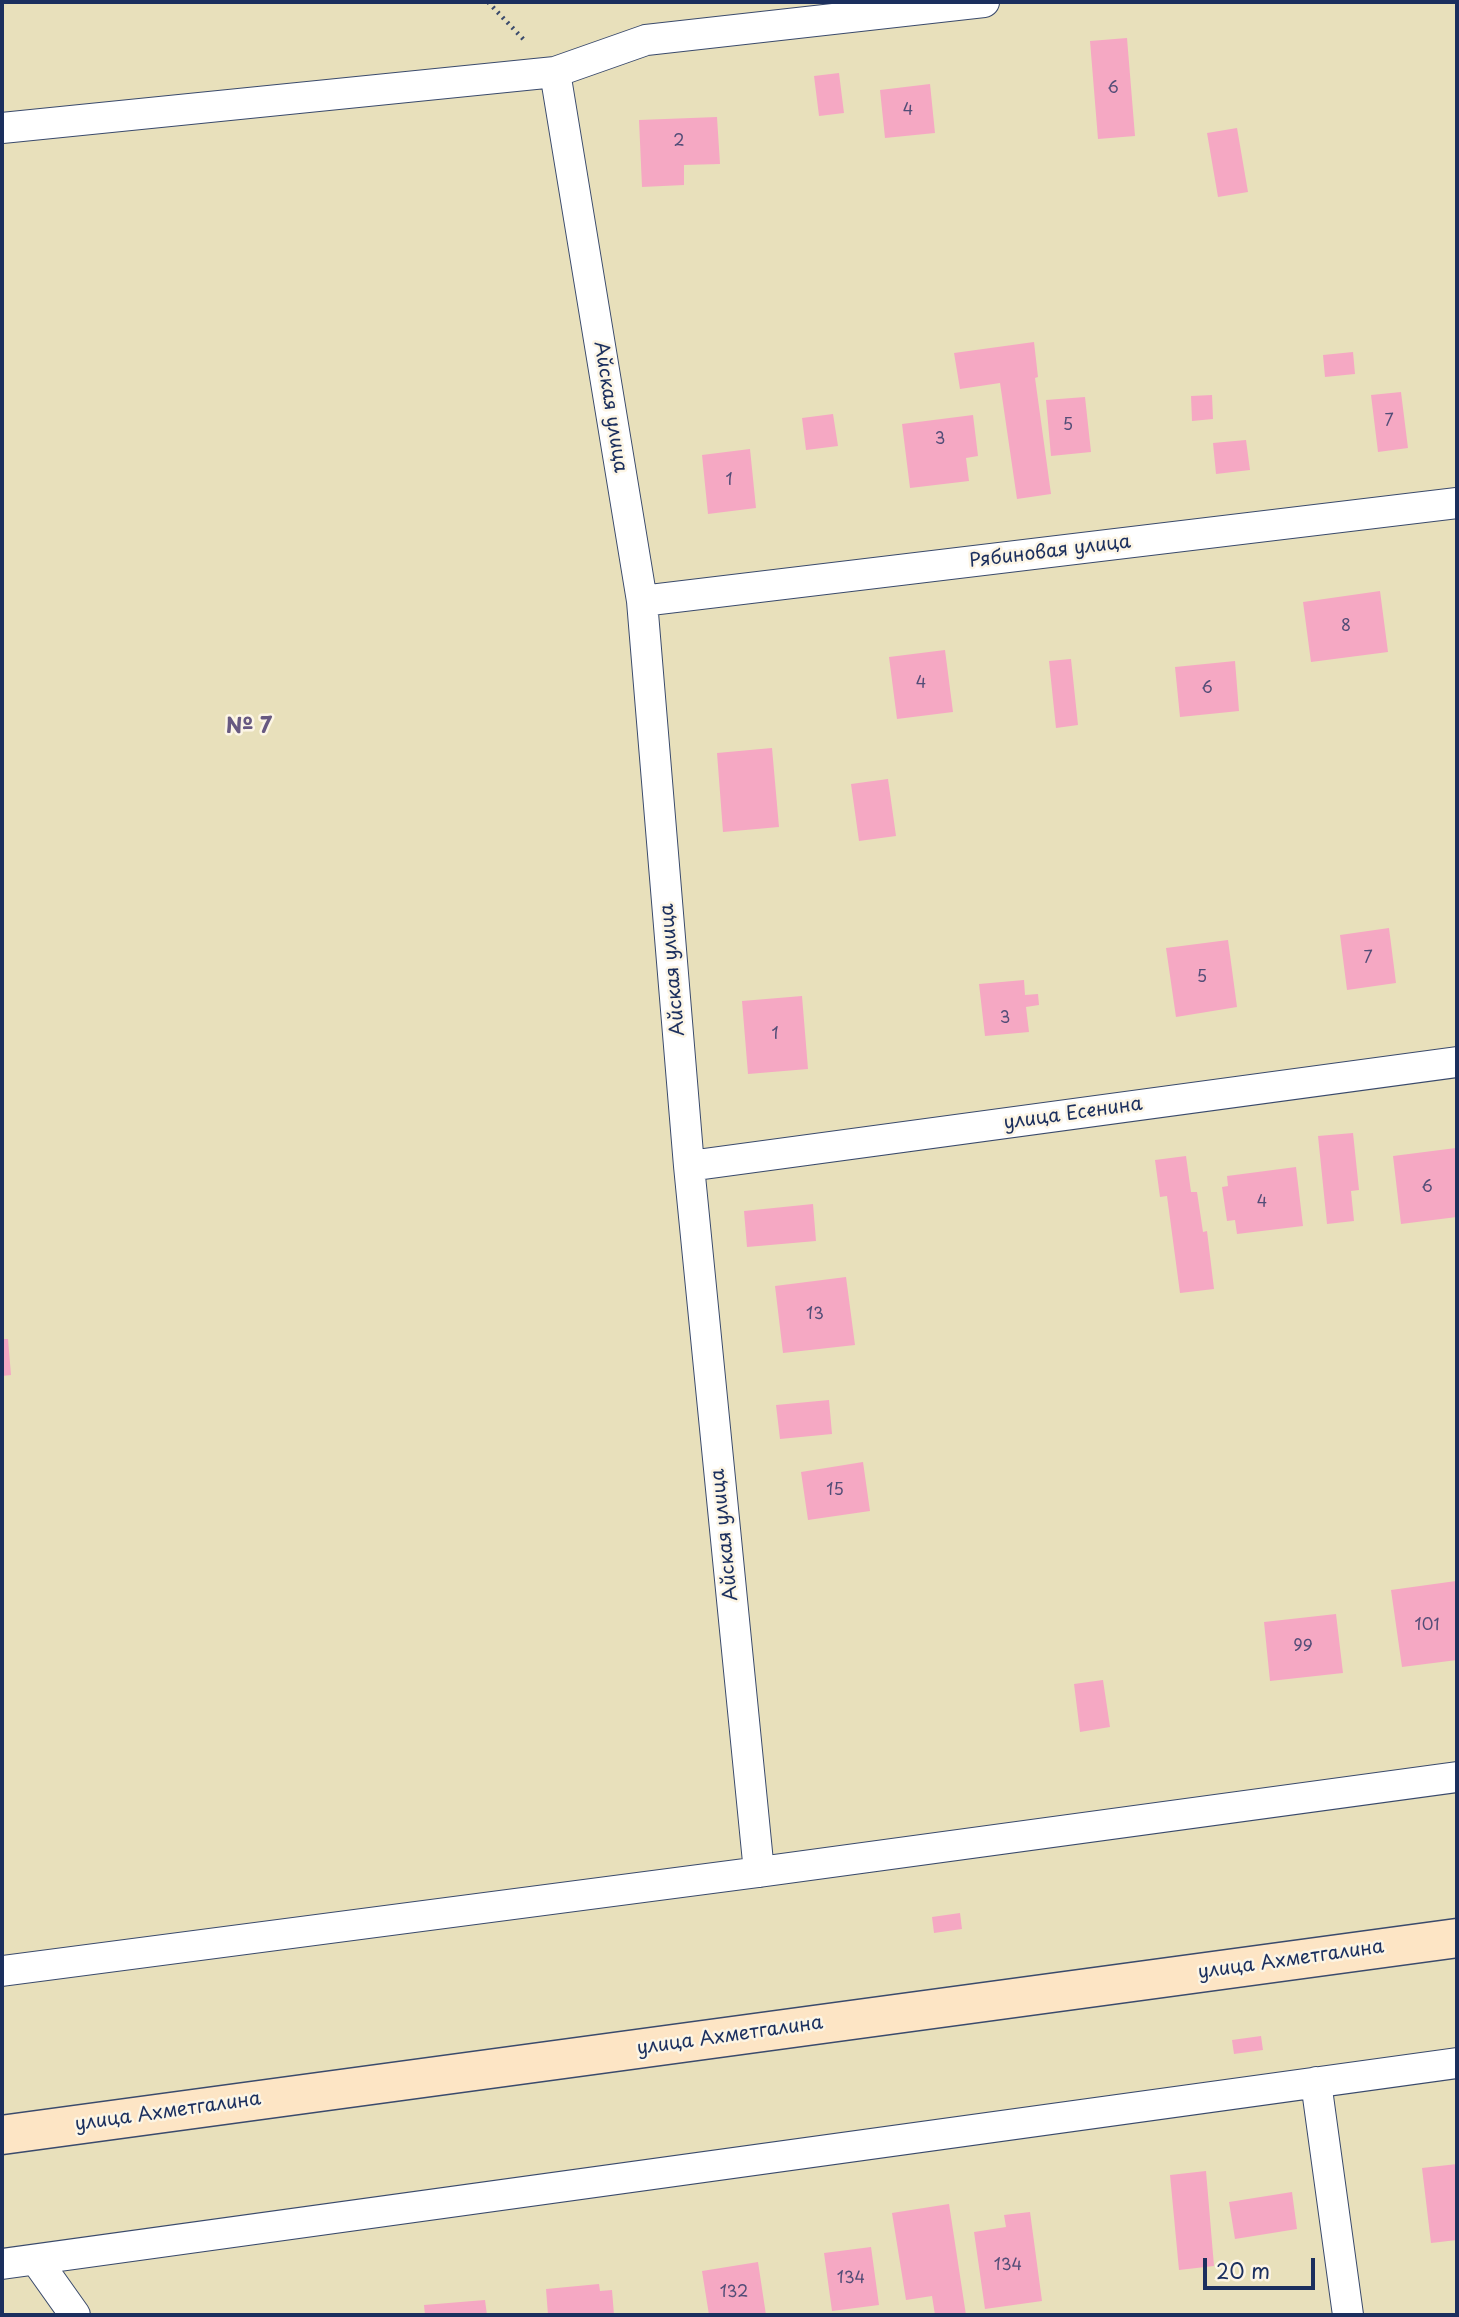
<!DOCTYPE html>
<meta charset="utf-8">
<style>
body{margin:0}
#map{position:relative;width:1459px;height:2317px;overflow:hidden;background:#e8e0bb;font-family:"Playpen Sans",sans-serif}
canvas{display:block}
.frame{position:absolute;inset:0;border:4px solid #1b2f5e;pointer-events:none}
.scale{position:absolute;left:1203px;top:2258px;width:112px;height:32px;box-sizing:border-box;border:4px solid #1b2f5e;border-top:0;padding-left:9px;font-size:21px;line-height:24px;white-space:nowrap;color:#1b2f5e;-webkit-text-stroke:5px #fcf5e5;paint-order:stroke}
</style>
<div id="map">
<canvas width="1459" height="2317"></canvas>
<div class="frame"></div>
<div class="scale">20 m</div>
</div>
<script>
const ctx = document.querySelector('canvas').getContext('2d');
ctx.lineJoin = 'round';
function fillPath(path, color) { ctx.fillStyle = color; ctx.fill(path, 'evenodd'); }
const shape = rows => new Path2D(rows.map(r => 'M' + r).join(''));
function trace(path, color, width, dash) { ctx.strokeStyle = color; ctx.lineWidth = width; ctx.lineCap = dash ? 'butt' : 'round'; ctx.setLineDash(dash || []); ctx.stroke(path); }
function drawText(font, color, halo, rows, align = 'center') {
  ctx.font = font + ' "Playpen Sans",sans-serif'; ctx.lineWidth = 5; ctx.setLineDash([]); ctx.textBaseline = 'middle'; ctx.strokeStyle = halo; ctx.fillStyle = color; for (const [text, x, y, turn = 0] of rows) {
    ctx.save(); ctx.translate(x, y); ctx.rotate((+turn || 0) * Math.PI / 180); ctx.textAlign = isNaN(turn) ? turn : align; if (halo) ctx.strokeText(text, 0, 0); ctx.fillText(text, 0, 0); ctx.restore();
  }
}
fillPath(shape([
 [1127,38,1135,136,1098,139,1090,41],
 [839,73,844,113,819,116,814,76],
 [930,84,935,133,885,138,880,90],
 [717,117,720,164,684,165,684,185,642,187,639,120],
 [1237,128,1248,192,1218,197,1207,133],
 [1034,342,1038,377,1035,378,1051,494,1017,499,1000,383,960,389,954,353],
 [1353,352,1355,374,1325,377,1323,355],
 [1401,392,1408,448,1378,452,1371,395],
 [1212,395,1213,419,1192,421,1191,396],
 [1085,397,1091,452,1051,456,1046,400],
 [833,414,838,446,806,450,802,418],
 [973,415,978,456,966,458,969,481,910,488,902,424],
 [1246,440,1250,470,1216,474,1213,443],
 [750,449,756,508,708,514,702,455],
 [1380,591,1388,652,1311,662,1303,602],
 [945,650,953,712,897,719,889,657],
 [1071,659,1078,725,1056,728,1049,661],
 [1235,661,1239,711,1180,717,1175,667],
 [772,748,779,827,723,832,717,753],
 [888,779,896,836,859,841,851,784],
 [1389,928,1396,983,1347,990,1340,935],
 [1228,940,1237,1007,1176,1017,1166,948],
 [1024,980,1025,995,1038,994,1039,1005,1026,1007,1029,1032,985,1036,979,984],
 [802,996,808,1069,748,1074,742,1001],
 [1353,1133,1359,1190,1351,1191,1354,1221,1327,1224,1318,1136],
 [1456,1148,1457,1217,1401,1224,1393,1156],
 [1186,1156,1191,1192,1197,1192,1203,1232,1207,1231,1214,1289,1180,1293,1167,1196,1160,1197,1155,1160],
 [1296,1167,1303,1226,1237,1234,1235,1220,1227,1221,1222,1187,1228,1186,1227,1176],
 [813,1204,816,1241,747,1247,744,1211],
 [846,1277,855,1345,783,1353,775,1286],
 [2,1339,8,1339,11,1375,2,1376],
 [829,1400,832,1434,780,1439,776,1405],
 [863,1462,870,1511,808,1520,801,1472],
 [1456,1581,1457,1660,1402,1667,1391,1590],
 [1336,1614,1343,1673,1270,1681,1264,1622],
 [1103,1680,1110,1727,1080,1732,1074,1684],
 [960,1913,962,1929,934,1933,932,1917],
 [1261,2036,1263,2050,1234,2054,1232,2040],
 [1457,2164,1457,2240,1431,2243,1422,2168],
 [1206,2171,1214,2266,1179,2270,1170,2175],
 [1292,2192,1297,2229,1235,2239,1229,2202],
 [949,2204,966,2315,935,2315,932,2296,906,2300,892,2213],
 [1030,2212,1042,2301,985,2309,974,2232,1006,2227,1004,2215],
 [871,2247,879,2305,832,2311,824,2253],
 [758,2262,766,2315,709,2315,702,2271],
 [599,2284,600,2291,612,2290,614,2315,548,2315,546,2289],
 [485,2300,487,2315,425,2315,424,2305]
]), '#f5a8c3');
const minor = shape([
 [555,72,642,601,689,1166,759,1872],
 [2,128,555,72,646,40,984,2],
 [642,601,1457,503],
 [689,1166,1457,1062],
 [2,1971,759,1872,1457,1777],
 [1316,2082,1348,2315],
 [36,2260,75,2315],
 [2,2264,1457,2063]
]);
const secondary = shape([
 [2,2135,1457,1938]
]);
trace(minor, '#3a4a6c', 32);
trace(secondary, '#3a4a6c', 41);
trace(shape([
 [488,2,526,42]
]), '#3a4a6c', 4.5, [2, 5]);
trace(minor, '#fff', 30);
trace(secondary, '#fde5c5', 38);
drawText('16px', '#524d77', null, [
 ["6",1113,89],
 ["4",908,111],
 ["2",679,142],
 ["7",1389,422],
 ["5",1068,426],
 ["3",940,440],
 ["1",729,481],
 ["8",1346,627],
 ["4",921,684],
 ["6",1207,689],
 ["7",1368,959],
 ["5",1202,978],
 ["3",1005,1019],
 ["1",775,1035],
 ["6",1427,1188],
 ["4",1262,1203],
 ["13",815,1315],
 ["15",835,1491],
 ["101",1427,1626],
 ["99",1303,1647],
 ["134",1008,2266],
 ["134",851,2279],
 ["132",734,2293]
]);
drawText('19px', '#1b2f5e', '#fcf5e5', [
 ["Айская улица",610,407,81],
 ["Рябиновая улица",1050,552,-7],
 ["Айская улица",673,970,-95],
 ["улица Есенина",1073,1114,-8],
 ["Айская улица",725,1535,-96],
 ["улица Ахметгалина",1291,1960,-8],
 ["улица Ахметгалина",730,2036,-8],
 ["улица Ахметгалина",168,2112,-8]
]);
drawText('bold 21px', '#675981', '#fcf5e5', [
 ["№ 7",249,727]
]);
</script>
